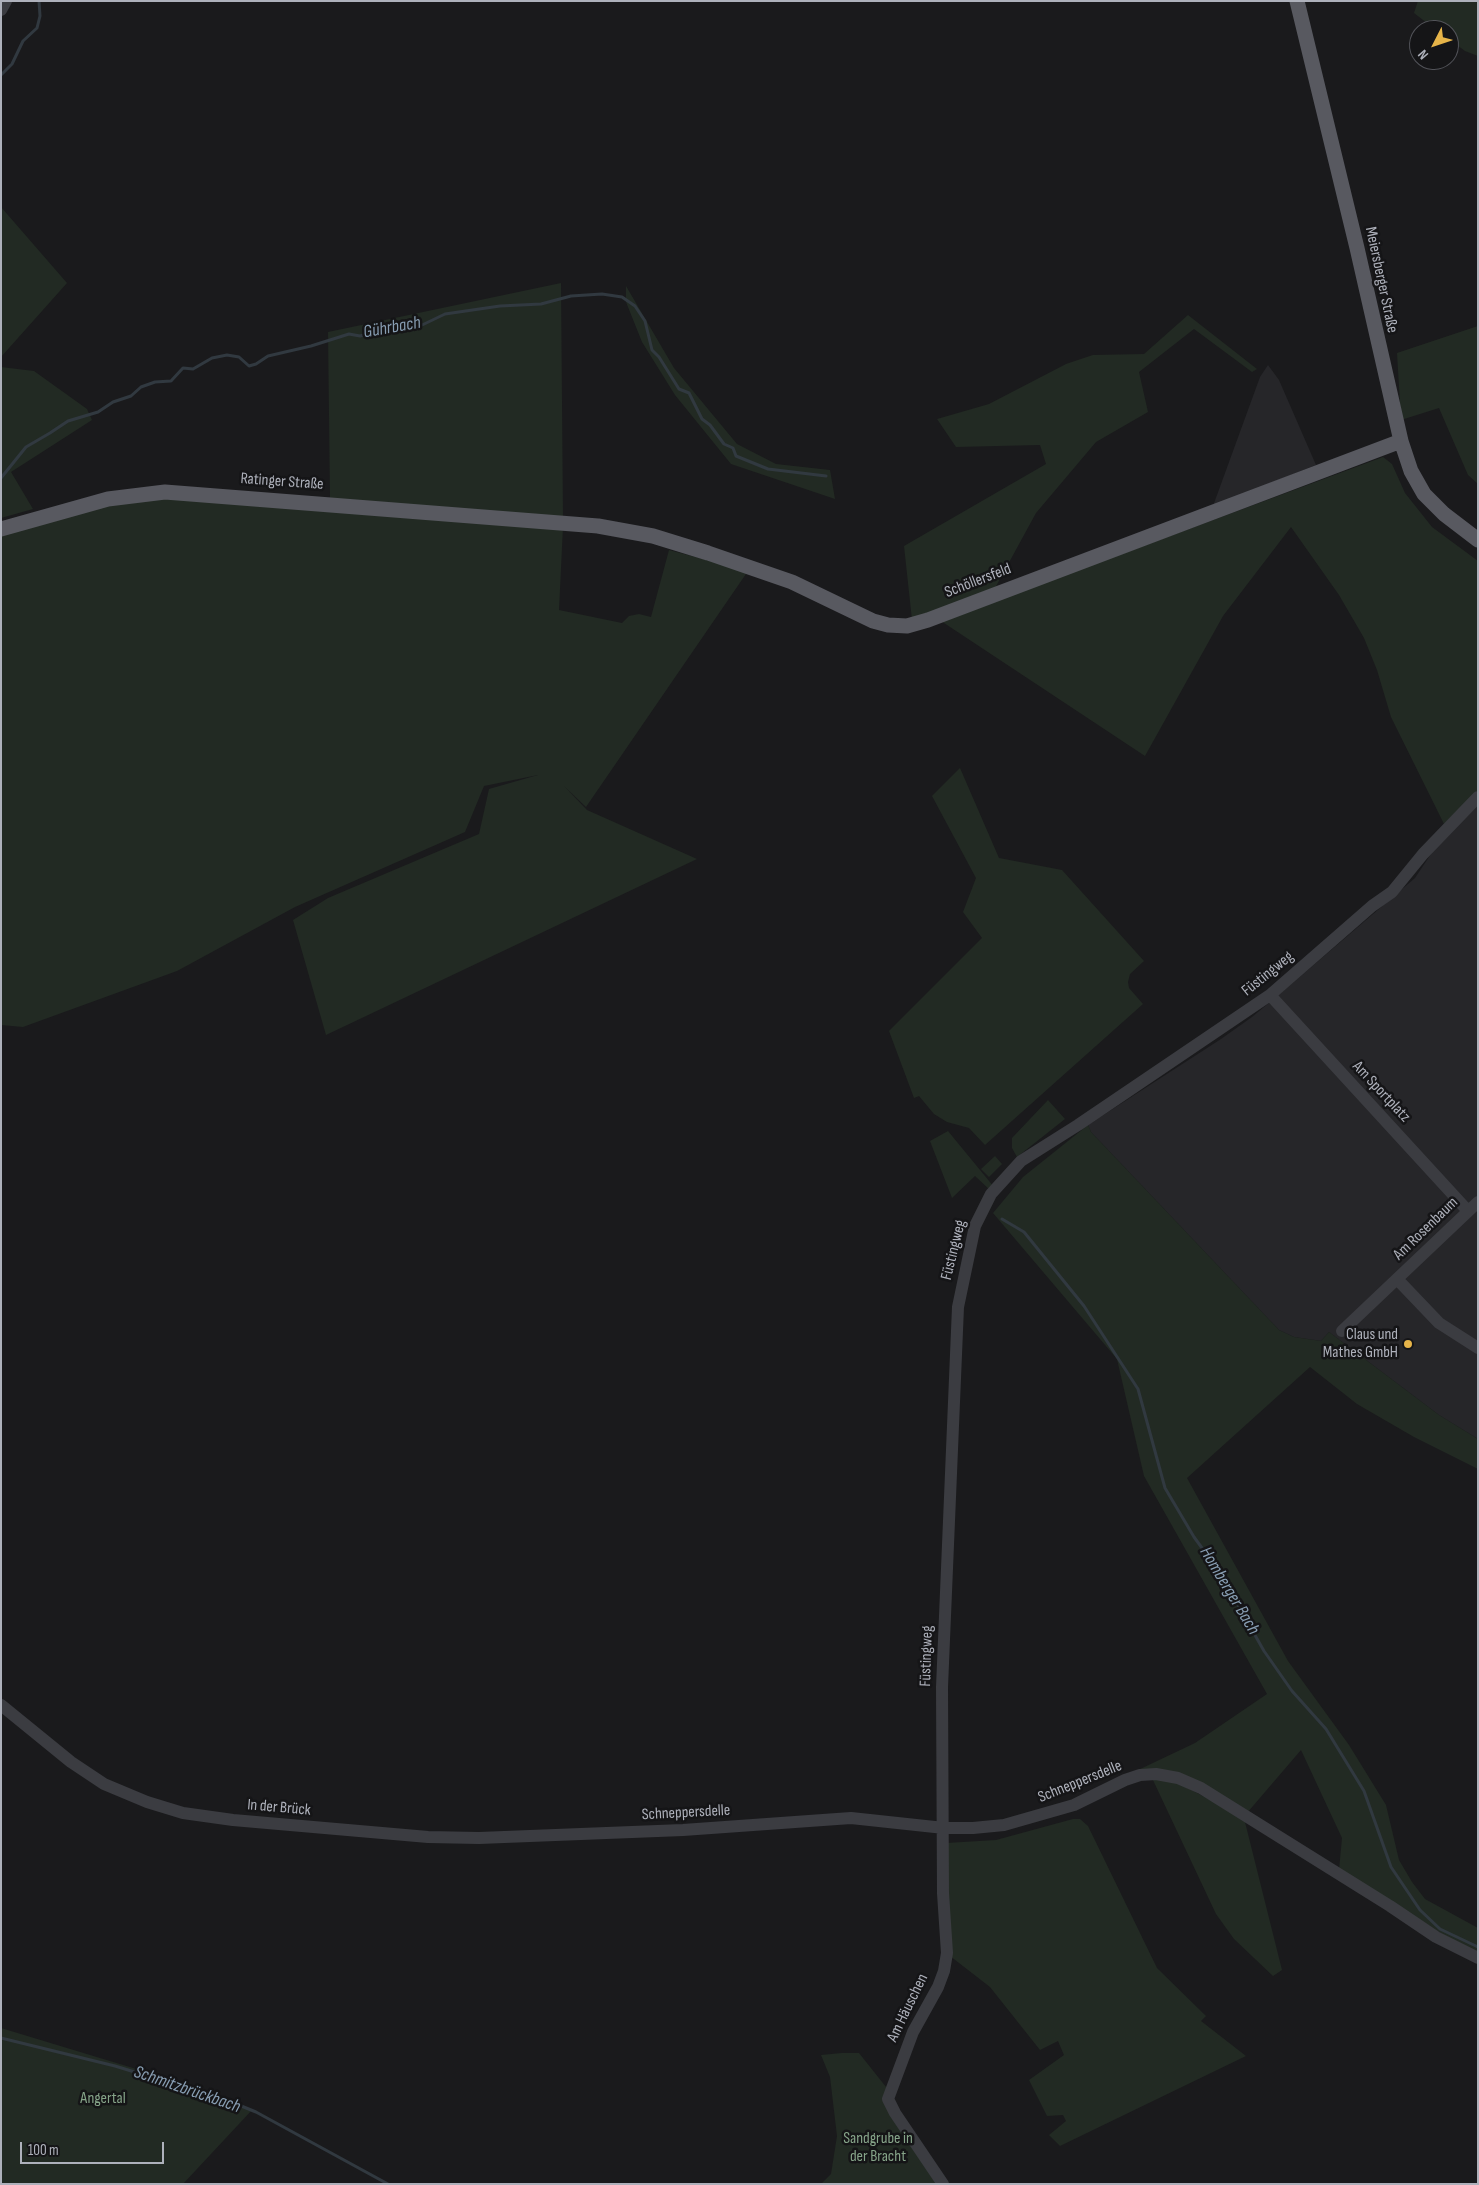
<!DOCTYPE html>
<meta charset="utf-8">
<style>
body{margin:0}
#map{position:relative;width:1479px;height:2185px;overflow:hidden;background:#1a1a1c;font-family:"Sofia Sans Condensed",sans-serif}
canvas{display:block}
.frame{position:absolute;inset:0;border:2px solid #aeb1bb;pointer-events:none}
.north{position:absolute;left:1409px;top:20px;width:50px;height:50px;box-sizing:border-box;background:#151517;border:1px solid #525359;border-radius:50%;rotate:229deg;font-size:14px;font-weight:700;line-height:20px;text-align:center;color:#aeb1bb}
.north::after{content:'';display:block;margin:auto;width:18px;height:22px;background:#e6b449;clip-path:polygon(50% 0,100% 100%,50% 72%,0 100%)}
.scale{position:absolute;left:20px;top:2142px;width:144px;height:22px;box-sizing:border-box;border:2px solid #aeb1bb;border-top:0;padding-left:6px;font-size:15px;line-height:18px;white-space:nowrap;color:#aeb1bb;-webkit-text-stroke:4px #151517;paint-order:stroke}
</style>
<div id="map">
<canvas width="1479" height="2185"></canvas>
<div class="frame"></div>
<div class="north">N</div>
<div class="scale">100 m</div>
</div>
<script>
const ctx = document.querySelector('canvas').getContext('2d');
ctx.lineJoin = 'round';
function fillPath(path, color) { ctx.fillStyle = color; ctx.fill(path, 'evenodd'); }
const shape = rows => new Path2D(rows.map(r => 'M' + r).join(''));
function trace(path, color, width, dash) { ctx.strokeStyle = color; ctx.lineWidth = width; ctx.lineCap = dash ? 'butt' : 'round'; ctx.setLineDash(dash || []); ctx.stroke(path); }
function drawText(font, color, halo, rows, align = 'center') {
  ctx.font = font + ' "Sofia Sans Condensed",sans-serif'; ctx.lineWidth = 5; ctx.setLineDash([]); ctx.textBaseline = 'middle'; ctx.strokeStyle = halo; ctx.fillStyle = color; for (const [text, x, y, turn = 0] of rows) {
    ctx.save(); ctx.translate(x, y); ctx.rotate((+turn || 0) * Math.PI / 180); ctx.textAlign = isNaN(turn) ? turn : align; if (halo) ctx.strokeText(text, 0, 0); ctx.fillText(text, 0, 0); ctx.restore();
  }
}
fillPath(shape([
 [1268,365,1279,380,1316,465,1213,506,1260,377],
 [1478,801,1478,1439,1439,1415,1329,1332,1321,1341,1294,1337,1279,1330,1091,1132,1088,1125,1221,1039,1252,1017,1288,987,1415,878,1443,836]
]), '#262629');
fillPath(shape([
 [1418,1,1478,1,1478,56,1465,51,1449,39,1449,30,1436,30,1414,13],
 [1,207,67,283,1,357],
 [561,283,563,518,330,499,328,332],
 [626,286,674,368,737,444,776,464,830,470,835,499,731,464,675,395,642,342,626,302],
 [1188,315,1257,369,1252,372,1194,329,1139,372,1148,412,1096,442,1036,513,994,590,912,620,904,546,1046,464,1040,445,956,447,937,419,989,404,1066,364,1093,355,1144,354],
 [1478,326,1478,484,1468,475,1439,408,1401,420,1397,353],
 [1,367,34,371,87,409,92,420,11,472,33,509,1,518],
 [1383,457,1392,464,1405,493,1432,527,1478,561,1478,790,1444,824,1391,717,1377,670,1364,638,1339,595,1291,527,1223,616,1145,756,941,621],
 [168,497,563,526,559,610,622,623,629,616,639,614,651,617,669,550,748,571,586,807,564,786,587,810,697,859,326,1035,293,920,328,898,479,834,489,789,538,775,484,786,465,832,295,907,177,971,23,1027,1,1025,1,534,108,504],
 [960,768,999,858,1062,870,1144,961,1130,974,1128,982,1129,988,1143,1004,985,1145,969,1128,947,1122,934,1114,919,1096,914,1098,889,1031,982,938,963,912,976,878,932,796],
 [1048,1100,1065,1119,1017,1157,1012,1148,1012,1138],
 [1088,1125,1091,1132,1279,1330,1294,1337,1321,1341,1329,1332,1439,1415,1478,1439,1478,1469,1414,1437,1357,1404,1310,1367,1187,1478,1288,1661,1349,1745,1386,1805,1399,1860,1412,1882,1425,1899,1478,1928,1478,1956,1339,1870,1342,1838,1301,1750,1247,1813,1221,1795,1136,1771,1195,1743,1267,1694,1144,1476,1117,1359,993,1213,1023,1177],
 [948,1131,994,1187,991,1191,975,1176,952,1198,930,1141],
 [995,1156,1002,1164,989,1177,981,1169],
 [1152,1778,1178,1783,1220,1805,1245,1822,1282,1970,1273,1976,1234,1939,1216,1914],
 [1073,1819,1080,1819,1088,1826,1157,1968,1206,2016,1201,2021,1246,2056,1060,2146,1049,2135,1066,2121,1063,2115,1047,2116,1029,2080,1064,2055,1058,2041,1040,2050,990,1987,950,1956,946,1843,996,1840],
 [1,2028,166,2078,252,2110,183,2184,1,2184],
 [842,2053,859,2053,890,2092,889,2101,945,2184,821,2184,831,2174,837,2136,830,2077,821,2055]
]), '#222a23');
trace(shape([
 [1,75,12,64,23,41,37,28,40,16,39,1],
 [1,478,26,447,50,433,68,421,98,412,113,402,131,396,141,387,155,382,171,381,183,368,193,369,212,358,227,355,239,357,249,366,256,364,268,356,311,346,349,334,360,336,396,326,420,326,445,314,500,306,541,304,571,296,602,294,622,297,635,306,645,321,652,350,659,357,679,389,689,393,702,419,710,425,724,444,733,448,736,456,768,469,826,476],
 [1002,1219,1024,1232,1084,1306,1138,1389,1165,1488,1194,1537,1218,1570,1264,1651,1292,1691,1326,1729,1364,1791,1391,1867,1420,1910,1440,1929,1478,1947],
 [1,2038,115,2066,229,2101,256,2112,388,2184]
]), '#313940', 3);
trace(shape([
 [1,10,6,1],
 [1270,995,1468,1211],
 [1397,1279,1439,1323,1478,1348],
 [1342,1331,1478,1202],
 [1,1705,71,1762,104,1784,147,1802,183,1813,233,1820,428,1837,479,1838,683,1830,851,1818,944,1828,973,1828,1004,1825,1074,1805,1125,1780,1140,1775,1156,1774,1178,1778,1201,1788,1390,1906,1436,1937,1478,1958],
 [943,2184,895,2113,888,2099,913,2032,938,1987,944,1971,947,1953,943,1893,942,1687,958,1307,975,1226,991,1194,1021,1161,1078,1125,1270,995,1372,906,1392,892,1423,854,1478,797]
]), '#3b3c41', 12);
trace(shape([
 [1297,1,1357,248,1401,441,1411,471,1424,494,1444,514,1478,540],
 [1,529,108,499,165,492,598,526,653,536,708,553,792,582,873,621,888,625,907,626,928,620,1401,441]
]), '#585960', 15);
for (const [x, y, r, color] of [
 [1408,1344,5,"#e6b449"]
]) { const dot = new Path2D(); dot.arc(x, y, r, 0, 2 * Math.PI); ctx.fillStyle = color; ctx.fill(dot); trace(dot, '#151517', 2); }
drawText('16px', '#aeb1bb', '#151517', [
 ["Meiersberger Straße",1381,280,78],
 ["Ratinger Straße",282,482,4],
 ["Schöllersfeld",978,581,-21],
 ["Füstingweg",1268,974,-39],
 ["Am Sportplatz",1381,1092,47],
 ["Am Rosenbaum",1426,1229,-44],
 ["Füstingweg",954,1250,-76],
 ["Füstingweg",927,1656,-88],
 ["Schneppersdelle",1080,1782,-22],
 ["In der Brück",279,1808,5],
 ["Schneppersdelle",686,1813,-3],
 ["Am Häuschen",908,2008,-64]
]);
drawText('16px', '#aeb1bb', '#151517', [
 ["Claus und",1398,1335],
 ["Mathes GmbH",1398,1353]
], 'right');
drawText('16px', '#86a489', '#151517', [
 ["Angertal",103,2099],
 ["Sandgrube in",878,2139],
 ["der Bracht",878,2157]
]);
drawText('italic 18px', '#889eb3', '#151517', [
 ["Gührbach",392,328,-10],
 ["Homberger Bach",1229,1591,59],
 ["Schmitzbrückbach",187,2090,19]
]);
</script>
